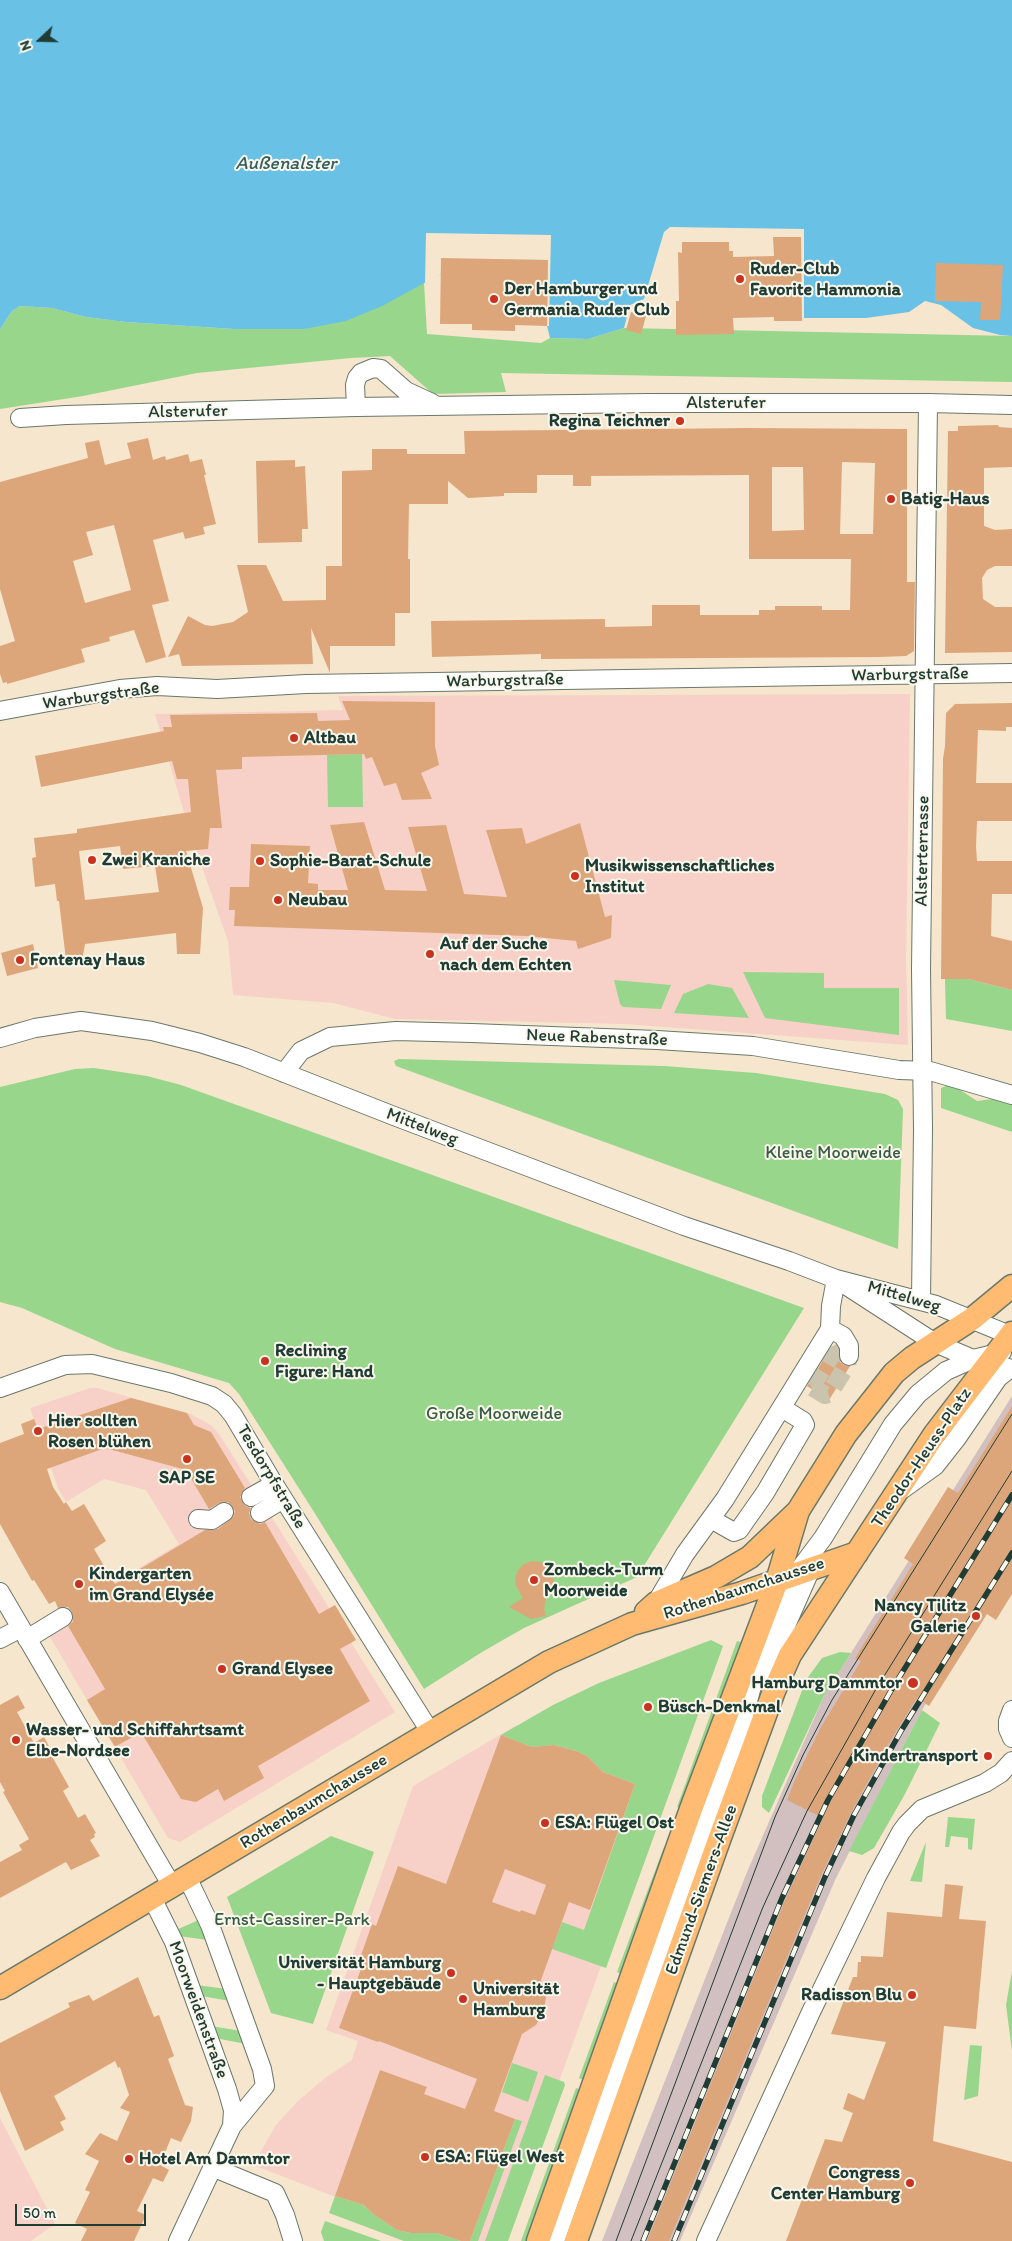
<!DOCTYPE html>
<meta charset="utf-8">
<style>
body{margin:0}
#map{position:relative;width:1012px;height:2241px;overflow:hidden;background:#f5e6cd;font-family:Itim,sans-serif}
canvas{display:block}
.north{position:absolute;left:15px;top:15px;width:50px;height:50px;-webkit-text-stroke:4px #fbf7ec;paint-order:stroke;rotate:249deg;font-size:14px;font-weight:700;line-height:20px;text-align:center;color:#1f3d34}
.north::after{content:'';display:block;margin:auto;width:18px;height:22px;background:#1f3d34;clip-path:polygon(50% 0,100% 100%,50% 72%,0 100%)}
.scale{position:absolute;left:15px;top:2204px;width:131px;height:22px;box-sizing:border-box;border:2px solid #1f3d34;border-top:0;padding-left:6px;font-size:15px;line-height:18px;white-space:nowrap;color:#1f3d34;-webkit-text-stroke:4px #fbf7ec;paint-order:stroke}
</style>
<div id="map">
<canvas width="1012" height="2241"></canvas>
<div class="north">N</div>
<div class="scale">50 m</div>
</div>
<script>
const ctx = document.querySelector('canvas').getContext('2d');
ctx.lineJoin = 'round';
function fillPath(path, color) { ctx.fillStyle = color; ctx.fill(path, 'evenodd'); }
const shape = rows => new Path2D(rows.map(r => 'M' + r).join(''));
function trace(path, color, width, dash) { ctx.strokeStyle = color; ctx.lineWidth = width; ctx.lineCap = dash ? 'butt' : 'round'; ctx.setLineDash(dash || []); ctx.stroke(path); }
function drawText(font, color, halo, rows, align = 'center') {
  ctx.font = font + ' Itim,sans-serif'; ctx.lineWidth = 4; ctx.setLineDash([]); ctx.textBaseline = 'middle'; ctx.strokeStyle = halo; ctx.fillStyle = color; for (const [text, x, y, turn = 0] of rows) {
    ctx.save(); ctx.translate(x, y); ctx.rotate((+turn || 0) * Math.PI / 180); ctx.textAlign = isNaN(turn) ? turn : align; if (halo) ctx.strokeText(text, 0, 0); ctx.fillText(text, 0, 0); ctx.restore();
  }
}
fillPath(shape([
 [910,694,906,959,908,1045,624,1024,395,1019,333,1003,233,995,228,941,191,836,155,714,343,710,338,696],
 [90,1388,97,1388,191,1414,212,1426,219,1434,395,1712,180,1842,168,1838,43,1625,179,1544,146,1490,104,1479,66,1502,58,1488,30,1408],
 [517,1725,662,1776,664,1793,501,2241,403,2241,336,2215,341,2199,253,2165,276,2125,297,2102,325,2078,352,2060,358,2041,326,2030,413,1786],
 [0,2118,55,2224,31,2241,0,2241]
]), '#f7d1c8');
fillPath(shape([
 [1012,1396,1012,1568,922,1710,836,1878,680,2241,602,2241,747,1872,824,1696]
]), '#d2bfc0');
fillPath(shape([
 [424,283,427,334,541,343,550,338,588,339,624,328,1012,336,1012,382,501,373,506,392,433,394,390,356,351,358,197,373,83,396,0,409,0,329,12,311,20,306,52,308,86,317,126,322,234,329,304,329],
 [362,754,363,807,328,807,327,755],
 [743,972,824,973,824,988,899,988,899,1035,765,1018],
 [945,979,968,979,1012,990,1012,1031,946,1019],
 [614,980,671,985,661,1009,623,1007,620,1004],
 [708,984,732,988,749,1018,674,1013,683,994],
 [399,1059,664,1066,756,1073,885,1094,898,1100,903,1109,898,1249,396,1066,394,1061],
 [94,1068,147,1076,181,1085,804,1308,637,1577,524,1628,482,1652,424,1689,314,1512,239,1394,229,1383,115,1349,22,1308,0,1302,0,1087,75,1069],
 [951,1084,977,1101,999,1098,1012,1103,1012,1132,941,1108,941,1088],
 [711,1640,723,1646,606,1968,552,1949,562,1922,584,1930,635,1784,603,1772,587,1756,576,1751,554,1745,532,1747,501,1735,553,1705,599,1683],
 [737,1641,743,1643,684,1810,677,1807],
 [840,1652,851,1653,824,1696,769,1813,762,1807,762,1796,806,1680,822,1658],
 [922,1710,940,1723,905,1794,874,1848,862,1855,849,1851],
 [948,1817,975,1819,972,1850,968,1849,968,1838,951,1836,949,1847,945,1847],
 [331,1836,374,1852,313,2024,271,2013,227,1897],
 [926,1842,922,1882,910,1881,914,1871],
 [664,1847,669,1850,621,1974,617,1972],
 [201,1919,208,1940,178,1936,176,1930],
 [1012,1971,1012,2051,1006,2005],
 [614,1982,618,1984,586,2081,579,2078],
 [197,1985,226,1989,230,2001,201,1996],
 [211,2026,241,2031,246,2044,215,2038],
 [970,2045,982,2046,978,2096,964,2100],
 [512,2063,538,2072,528,2102,502,2092],
 [545,2075,564,2082,565,2085,508,2241,485,2241],
 [576,2088,582,2090,528,2241,521,2241],
 [515,2119,522,2121,478,2241,470,2241],
 [335,2196,364,2205,373,2214,397,2230,411,2233,437,2233,461,2241,404,2241,329,2213],
 [325,2221,381,2241,324,2241,321,2232]
]), '#98d68b');
fillPath(shape([
 [0,0,1012,0,1012,336,1000,335,973,328,941,305,925,301,909,312,866,318,804,318,804,229,670,227,664,232,644,299,630,305,624,328,588,339,550,338,547,326,548,260,441,259,441,274,382,306,346,321,304,329,234,329,126,322,86,317,52,308,20,306,12,311,0,329]
]), '#69c1e6');
fillPath(shape([
 [426,233,551,235,549,326,547,326,548,260,441,259,441,274,425,284]
]), '#f5e6cd');
fillPath(shape([
 [773,237,801,237,802,321,774,321,774,317,733,318,734,334,676,335,676,301,679,301,678,252,682,253,682,242,729,242,729,251,733,251,733,257,774,256],
 [441,258,548,260,547,326,515,325,515,331,472,330,472,324,440,324],
 [936,263,1003,265,1000,320,980,320,981,302,935,301],
 [631,312,646,316,641,334,626,330],
 [998,425,999,427,1012,428,1012,467,984,468,984,526,995,530,1012,529,1012,566,995,566,987,570,982,578,983,599,995,607,1012,607,1012,652,945,653,948,431,958,431,958,426],
 [748,428,907,429,907,582,915,582,914,651,906,656,879,657,541,659,541,654,432,657,431,621,605,619,605,627,652,626,652,605,700,605,700,615,759,615,759,610,775,610,775,606,822,606,822,610,850,610,851,559,749,559,749,475,591,476,591,486,573,486,573,475,537,475,537,493,504,493,504,496,468,498,448,481,448,504,409,504,408,559,410,559,410,613,395,613,395,646,330,646,330,673,311,628,313,664,182,666,179,654,168,657,188,616,205,625,212,626,233,622,248,612,237,565,266,565,283,601,326,600,326,566,342,566,342,471,372,470,372,449,407,449,407,454,465,454,464,431],
 [842,462,875,463,873,534,840,534],
 [772,467,803,467,804,530,772,531],
 [148,438,153,460,165,456,166,460,188,454,190,462,202,459,206,475,204,475,216,524,203,527,205,534,185,539,183,532,153,540,169,601,152,605,166,657,146,663,134,630,109,637,110,641,81,649,85,662,7,684,7,682,3,683,0,674,0,646,15,641,0,589,0,482,88,458,85,443,99,440,105,465,131,458,127,443],
 [114,525,131,590,85,603,73,561,93,555,86,532],
 [295,460,295,467,305,466,308,529,302,529,302,542,258,543,256,461],
 [342,701,435,702,435,746,439,765,421,773,432,799,402,800,396,783,384,786,372,757,366,759,364,754,242,757,242,769,216,770,222,828,210,828,208,849,186,851,203,908,200,954,177,954,176,933,85,944,82,961,66,960,59,901,57,901,55,884,35,887,32,858,36,857,34,838,77,833,77,829,191,812,188,779,177,779,172,761,41,787,35,756,164,731,163,727,172,727,170,715,317,713,318,721,350,720],
 [120,846,123,869,155,866,159,892,85,900,79,851],
 [1012,703,1012,727,1006,727,1006,731,978,730,976,783,1012,783,1012,821,977,821,976,847,977,861,1012,861,1012,894,992,894,991,936,1012,941,1012,990,968,979,941,979,943,759,945,746,946,713,955,704],
 [364,822,385,890,427,891,408,827,446,825,464,894,507,897,486,830,522,828,526,844,580,823,605,917,612,915,611,938,578,949,576,941,526,936,234,926,235,910,229,910,230,887,249,887,251,844,310,846,308,883,318,884,318,890,348,890,330,825],
 [33,944,38,968,7,976,1,953],
 [832,1346,838,1349,840,1362,844,1365,850,1366,829,1400,807,1386],
 [131,1398,187,1413,194,1425,211,1432,245,1488,240,1497,245,1506,251,1508,249,1513,251,1519,260,1524,265,1522,319,1614,335,1605,356,1640,340,1649,370,1701,258,1766,264,1778,224,1801,218,1789,196,1802,181,1799,141,1732,115,1747,87,1700,105,1689,68,1626,73,1622,72,1612,68,1607,58,1608,55,1601,49,1604,34,1580,32,1581,0,1524,0,1443,24,1434,21,1424,34,1419,38,1429],
 [105,1448,186,1470,209,1509,219,1503,228,1502,235,1511,233,1517,218,1529,205,1530,115,1584,94,1549,106,1541,93,1519,84,1504,72,1511,66,1502,64,1504,53,1487,47,1469],
 [1012,1406,1012,1594,996,1620,987,1614,929,1706,917,1698,888,1745,851,1813,821,1876,669,2241,647,2241,785,1900,823,1818,787,1800,794,1782,821,1727,861,1661,855,1658,913,1564,904,1558,948,1487,958,1493],
 [532,1561,541,1562,548,1567,553,1574,554,1583,547,1594,544,1609,546,1616,531,1619,509,1607,523,1598,516,1586,515,1578,518,1570,524,1564],
 [18,1695,25,1708,17,1712,34,1743,44,1737,51,1750,49,1751,69,1787,63,1791,78,1818,85,1814,96,1833,94,1834,95,1837,90,1840,100,1856,71,1870,66,1862,0,1898,0,1862,22,1850,19,1845,29,1839,3,1792,5,1791,0,1782,0,1705],
 [501,1735,532,1747,554,1745,576,1751,587,1756,603,1772,635,1784,590,1910,569,1902,541,1980,546,1997,544,2011,536,2025,522,2034,494,2111,515,2119,470,2241,461,2241,437,2233,411,2233,397,2230,373,2214,364,2205,335,2196,380,2070,427,2087,424,2094,465,2109,477,2079,379,2041,378,2042,339,2028,361,1969,357,1967,372,1924,376,1926,398,1866,446,1884],
 [505,1869,546,1885,535,1915,521,1910,520,1912,492,1902],
 [945,1884,963,1886,959,1919,986,1921,976,2029,944,2026,933,2141,1012,2162,1012,2241,786,2241,825,2139,842,2142,853,2113,843,2109,848,2093,864,2100,886,2042,831,2034,853,1977,857,1977,858,1962,861,1962,861,1956,883,1957,887,1912,942,1917],
 [138,1977,154,2017,159,2015,170,2045,174,2056,168,2059,185,2105,193,2107,191,2121,181,2142,171,2138,160,2165,169,2170,163,2182,153,2178,137,2211,146,2215,134,2241,81,2241,87,2229,75,2223,90,2192,85,2190,99,2161,85,2154,100,2133,117,2141,130,2112,120,2108,129,2095,120,2067,118,2068,115,2061,54,2096,66,2119,60,2122,64,2130,25,2151,0,2091,0,2043,70,2007,68,2003,89,1995,93,2001]
]), '#dda67a');
trace(shape([
 [830,1348,833,1353,817,1378,807,1384,825,1395,829,1394,847,1365,849,1356]
]), '#cac4ae', 18, [18, 9]);
const minor = shape([
 [356,407,355,385,357,378,361,373,373,368,381,369,406,391,432,403],
 [20,418,66,415,356,407,648,403,928,403,1012,405],
 [0,711,120,689,157,686,217,689,306,684,1012,673],
 [0,1038,35,1028,81,1021,152,1031,200,1043,244,1057,394,1116,684,1226,789,1261,836,1279,936,1305,1012,1336],
 [284,1073,301,1051,330,1037,396,1031,472,1033,657,1040,753,1046,899,1070,930,1071,1012,1095],
 [847,1286,935,1343,973,1359,1012,1369],
 [921,1300,923,1129,921,969,928,403],
 [830,1329,843,1336,849,1346,849,1356],
 [0,1388,65,1365,92,1364,171,1383,212,1396,224,1404,233,1415,274,1484,431,1733],
 [903,1489,935,1466,957,1438,998,1378,1009,1369],
 [251,1497,274,1484],
 [260,1513,283,1499],
 [198,1519,212,1520,224,1512],
 [711,1519,734,1532,739,1530,765,1493,805,1425,803,1421,782,1408],
 [0,1592,172,1886],
 [656,1603,685,1554,725,1499,830,1329,831,1306,836,1279],
 [0,1639,21,1628],
 [27,1639,63,1617],
 [763,1678,814,1562],
 [1012,1710,1008,1721,1008,1729,1012,1738],
 [152,1898,174,1942,227,2089,233,2110,232,2126],
 [212,2167,275,2193,285,2215,293,2241],
 [178,2241,232,2126,265,2086,262,2069,210,1925,187,1877],
 [555,2241,743,1720,761,1652,772,1625,796,1574,823,1538,893,1424,918,1394,946,1371,973,1359,1002,1352],
 [706,2241,811,2012,876,1878,901,1832,907,1824,922,1809,985,1783,1001,1773,1012,1761]
]);
const major = shape([
 [646,1612,656,1603,716,1577,750,1557,797,1512],
 [0,1988,549,1662,632,1624,742,1593,857,1553],
 [538,2241,691,1809,777,1581,798,1511,846,1434,894,1373,912,1358,972,1319,1012,1286],
 [576,2241,719,1840,774,1691,790,1655,934,1435,1012,1333]
]);
trace(minor, '#6a786a', 20);
trace(major, '#6a786a', 25);
trace(minor, '#fff', 18);
trace(major, '#febb71', 22);
trace(shape([
 [616,2241,775,1817,803,1755,832,1700,1012,1414],
 [631,2241,763,1907,807,1811,876,1689,1012,1471]
]), '#1f3d34', 1);
const rail = shape([
 [643,2241,782,1898,828,1800,892,1689,1012,1495],
 [674,2241,825,1877,854,1815,901,1731,1012,1553]
]);
trace(rail, '#1f3d34', 5.5);
trace(rail, '#fbf7ec', 4, [11]);
for (const [x, y, r, color] of [
 [740,279,5,"#c8321e"],
 [494,299,5,"#c8321e"],
 [680,421,5,"#c8321e"],
 [891,499,5,"#c8321e"],
 [294,738,5,"#c8321e"],
 [92,860,5,"#c8321e"],
 [260,861,5,"#c8321e"],
 [575,876,5,"#c8321e"],
 [278,900,5,"#c8321e"],
 [430,954,5,"#c8321e"],
 [20,960,5,"#c8321e"],
 [265,1361,5,"#c8321e"],
 [38,1431,5,"#c8321e"],
 [187,1459,5,"#c8321e"],
 [534,1580,5,"#c8321e"],
 [79,1584,5,"#c8321e"],
 [976,1616,5,"#c8321e"],
 [222,1669,5,"#c8321e"],
 [913,1683,6,"#c8321e"],
 [648,1707,5,"#c8321e"],
 [16,1740,5,"#c8321e"],
 [988,1756,5,"#c8321e"],
 [545,1823,5,"#c8321e"],
 [451,1973,5,"#c8321e"],
 [912,1995,5,"#c8321e"],
 [463,1999,5,"#c8321e"],
 [425,2157,5,"#c8321e"],
 [129,2159,5,"#c8321e"],
 [910,2183,5,"#c8321e"]
]) { const dot = new Path2D(); dot.arc(x, y, r, 0, 2 * Math.PI); ctx.fillStyle = color; ctx.fill(dot); trace(dot, '#fbf7ec', 2); }
drawText('bold 18px', '#1f3d34', '#fbf7ec', [
 ["Ruder-Club",750,269],
 ["Favorite Hammonia",750,290],
 ["Der Hamburger und",504,289],
 ["Germania Ruder Club",504,310],
 ["Regina Teichner",670,421,"right"],
 ["Batig-Haus",901,499],
 ["Altbau",304,738],
 ["Zwei Kraniche",102,860],
 ["Sophie-Barat-Schule",270,861],
 ["Musikwissenschaftliches",585,866],
 ["Institut",585,887],
 ["Neubau",288,900],
 ["Auf der Suche",440,944],
 ["nach dem Echten",440,965],
 ["Fontenay Haus",30,960],
 ["Reclining",275,1351],
 ["Figure: Hand",275,1372],
 ["Hier sollten",48,1421],
 ["Rosen blühen",48,1442],
 ["SAP SE",187,1478,"center"],
 ["Zombeck-Turm",544,1570],
 ["Moorweide",544,1591],
 ["Kindergarten",89,1574],
 ["im Grand Elysée",89,1595],
 ["Nancy Tilitz",966,1606,"right"],
 ["Galerie",966,1627,"right"],
 ["Grand Elysee",232,1669],
 ["Hamburg Dammtor",902,1683,"right"],
 ["Büsch-Denkmal",658,1707],
 ["Wasser- und Schiffahrtsamt",26,1730],
 ["Elbe-Nordsee",26,1751],
 ["Kindertransport",978,1756,"right"],
 ["ESA: Flügel Ost",555,1823],
 ["Universität Hamburg",441,1963,"right"],
 ["- Hauptgebäude",441,1984,"right"],
 ["Universität",473,1989],
 ["Hamburg",473,2010],
 ["Radisson Blu",902,1995,"right"],
 ["ESA: Flügel West",435,2157],
 ["Hotel Am Dammtor",139,2159],
 ["Congress",900,2173,"right"],
 ["Center Hamburg",900,2194,"right"]
], 'left');
drawText('18px', '#1f3d34', '#fbf7ec', [
 ["Alsterufer",726,403],
 ["Alsterufer",188,412,-1],
 ["Warburgstraße",910,675,-1],
 ["Warburgstraße",505,681,-1],
 ["Warburgstraße",101,696,-8],
 ["Alsterterrasse",923,851,-89],
 ["Neue Rabenstraße",597,1038,2],
 ["Mittelweg",422,1127,21],
 ["Mittelweg",904,1297,16],
 ["Theodor-Heuss-Platz",922,1458,-56],
 ["Tesdorpfstraße",271,1477,59],
 ["Rothenbaumchaussee",744,1589,-18],
 ["Rothenbaumchaussee",314,1802,-31],
 ["Edmund-Siemers-Allee",702,1890,-70],
 ["Moorweidenstraße",198,2010,70]
]);
drawText('18px', '#375c45', '#fbf7ec', [
 ["Kleine Moorweide",833,1153],
 ["Große Moorweide",494,1414],
 ["Ernst-Cassirer-Park",292,1920]
]);
drawText('italic 19px', '#325e60', '#fbf7ec', [
 ["Außenalster",286,164]
]);
</script>
